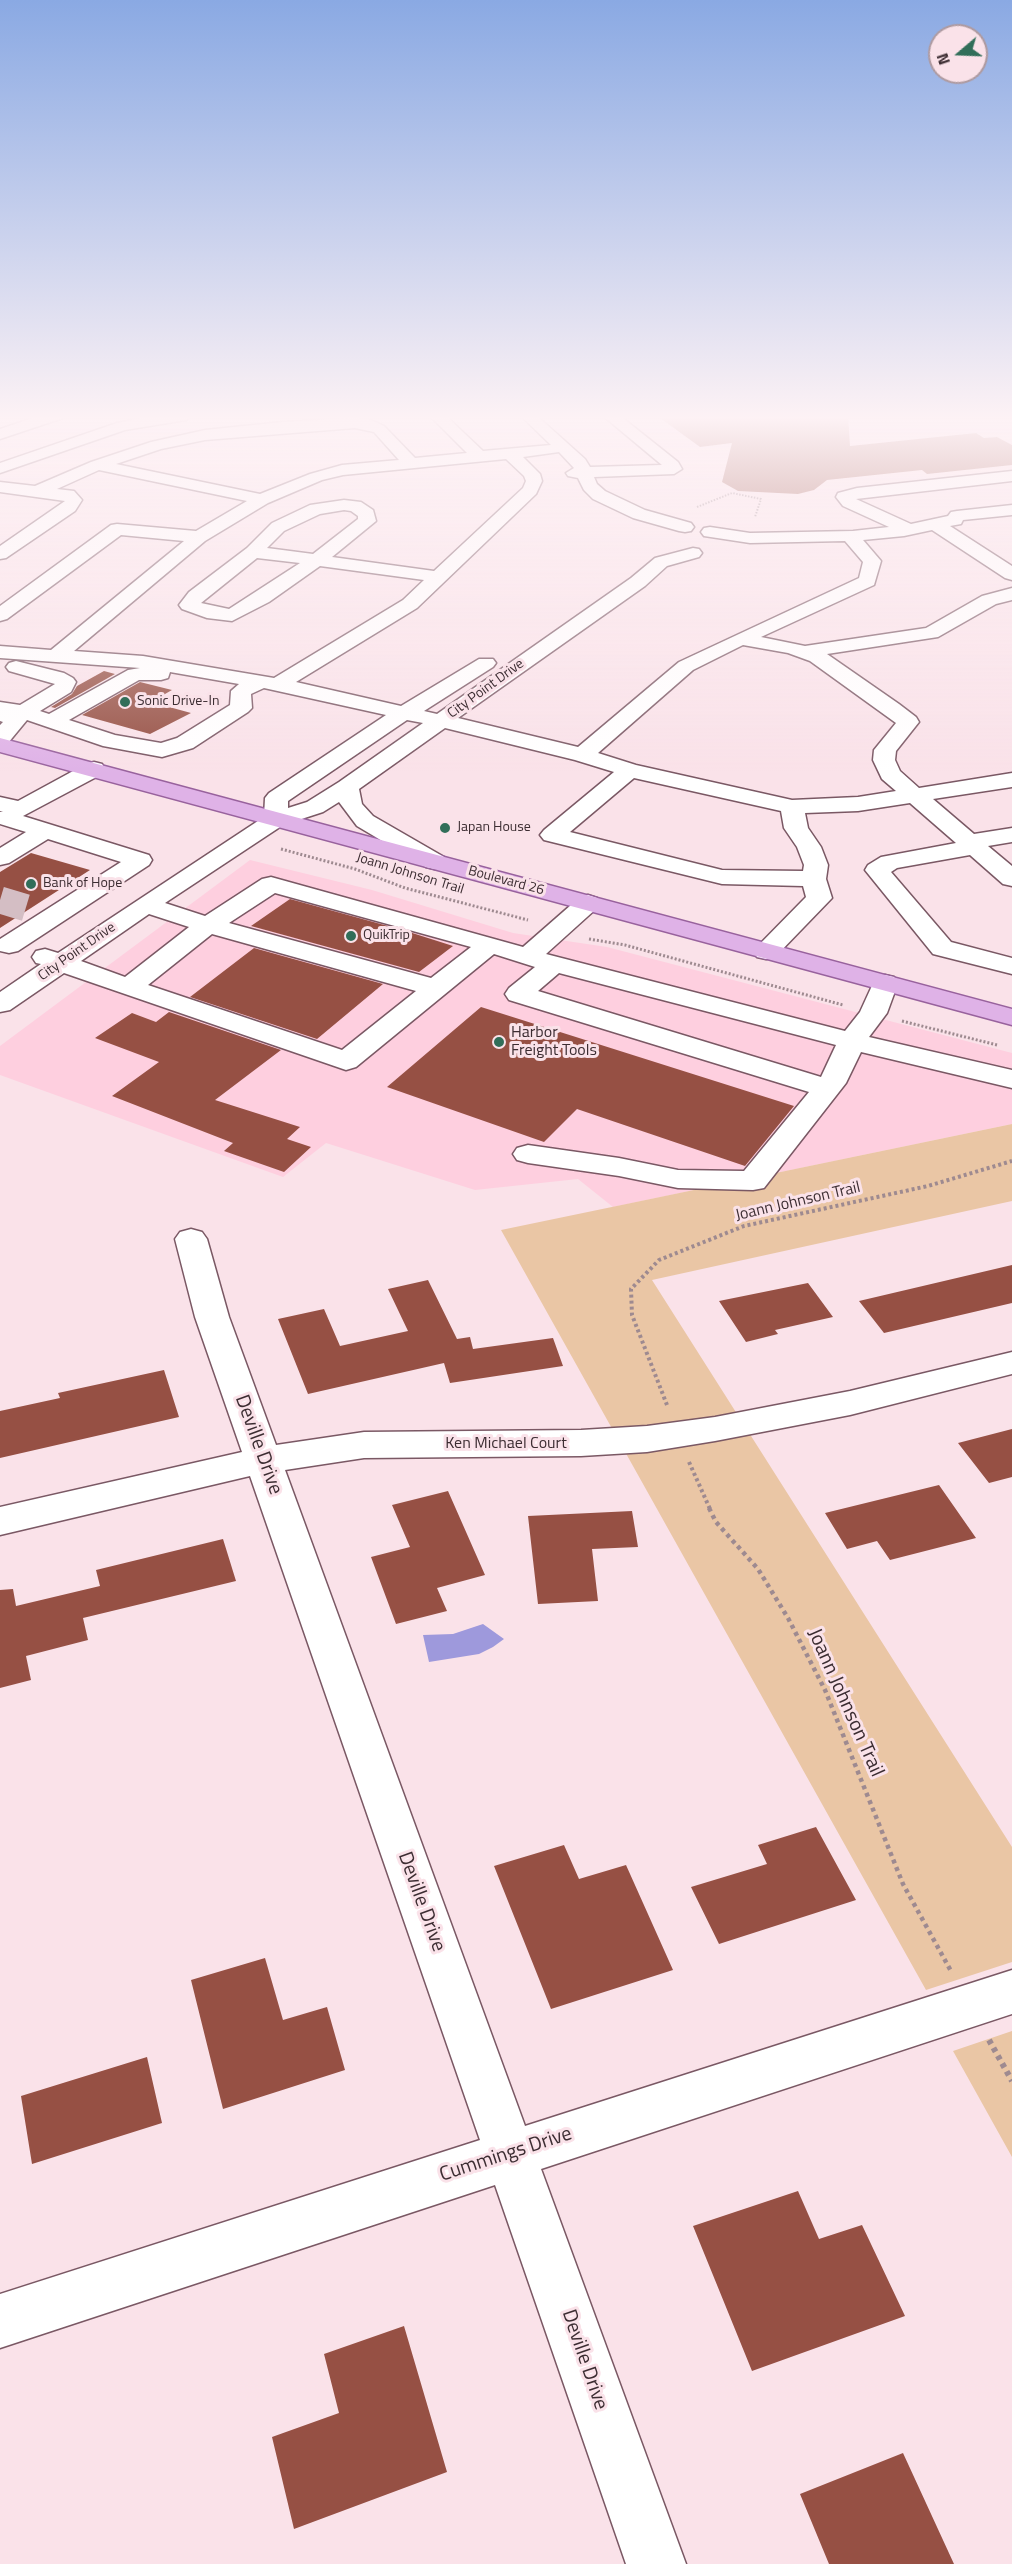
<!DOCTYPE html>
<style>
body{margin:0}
#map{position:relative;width:1012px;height:2564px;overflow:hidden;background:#fae2e9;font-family:"Titillium Web",sans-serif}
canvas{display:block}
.north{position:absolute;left:928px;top:24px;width:60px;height:60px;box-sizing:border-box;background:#fae2e9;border:2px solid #ae9aa0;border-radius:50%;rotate:251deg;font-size:16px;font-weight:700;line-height:24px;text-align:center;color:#3c2d32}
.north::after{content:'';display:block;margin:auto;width:21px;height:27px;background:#316e59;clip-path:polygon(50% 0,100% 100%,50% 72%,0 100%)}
</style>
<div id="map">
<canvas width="1012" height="2564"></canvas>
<div class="north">N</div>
</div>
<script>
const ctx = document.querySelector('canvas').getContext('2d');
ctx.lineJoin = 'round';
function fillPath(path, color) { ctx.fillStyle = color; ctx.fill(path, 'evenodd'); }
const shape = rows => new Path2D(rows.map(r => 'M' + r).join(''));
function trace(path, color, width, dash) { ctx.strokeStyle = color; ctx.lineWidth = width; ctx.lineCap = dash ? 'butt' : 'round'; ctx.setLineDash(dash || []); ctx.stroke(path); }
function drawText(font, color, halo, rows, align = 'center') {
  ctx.font = font + ' "Titillium Web",sans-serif'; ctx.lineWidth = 6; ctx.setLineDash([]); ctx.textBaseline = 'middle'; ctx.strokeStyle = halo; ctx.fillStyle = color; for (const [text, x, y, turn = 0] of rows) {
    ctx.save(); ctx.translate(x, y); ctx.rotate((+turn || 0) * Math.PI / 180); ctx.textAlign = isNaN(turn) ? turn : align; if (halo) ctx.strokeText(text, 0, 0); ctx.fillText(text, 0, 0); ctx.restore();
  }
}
fillPath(shape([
 [250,860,372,890,513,933,607,947,1012,1053,1012,1124,613,1207,578,1179,475,1190,326,1143,283,1177,0,1075,0,1046]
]), '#fecfdf');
fillPath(shape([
 [1012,1124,1012,1201,652,1280,1012,1847,1012,1962,926,1990,501,1230],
 [1012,2031,1012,2157,953,2051]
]), '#eac6a5');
fillPath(shape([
 [483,1624,504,1639,493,1647,479,1654,429,1662,423,1635,453,1634]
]), '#9e99dc');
fillPath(shape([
 [656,415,848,415,850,446,976,433,984,438,997,437,1012,445,1012,465,927,474,922,470,827,480,814,490,798,494,738,491,722,482,732,443,700,447],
 [104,671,115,674,55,708,51,707,72,694,77,686],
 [140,682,172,690,151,702,191,713,150,734,82,715],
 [31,853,90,870,0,928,0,872],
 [290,899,406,931,453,946,419,972,251,926],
 [254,948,383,984,317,1039,190,997],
 [481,1007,794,1106,745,1166,577,1109,544,1142,387,1087],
 [169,1012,281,1050,215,1100,300,1127,287,1139,311,1147,284,1172,224,1151,233,1143,112,1096,159,1062,95,1038,132,1013,156,1022],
 [1012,1265,1012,1303,884,1333,859,1301],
 [428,1280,457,1339,470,1337,473,1349,553,1338,563,1366,450,1383,444,1363,308,1394,278,1319,324,1309,340,1346,408,1331,388,1289],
 [808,1283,833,1317,775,1330,778,1334,746,1342,719,1301],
 [164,1370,179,1417,0,1458,0,1411,60,1398,58,1393],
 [1012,1429,1012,1477,989,1483,958,1443],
 [939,1485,976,1538,890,1560,877,1541,847,1549,825,1513],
 [448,1491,485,1575,437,1588,447,1611,396,1624,371,1557,410,1547,392,1505],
 [632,1511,638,1547,592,1549,598,1601,538,1604,528,1516],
 [223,1539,236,1581,83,1618,88,1640,26,1656,31,1680,0,1688,0,1590,13,1589,16,1606,100,1586,96,1570],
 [816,1827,856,1900,719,1944,691,1887,767,1864,758,1845],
 [564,1845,579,1879,626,1865,673,1970,551,2009,494,1866],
 [265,1958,283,2020,327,2007,345,2070,223,2109,191,1980],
 [147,2057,162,2123,32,2164,21,2096],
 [798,2191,819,2239,862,2225,905,2316,752,2371,693,2226],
 [404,2326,447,2472,294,2529,272,2437,339,2413,324,2354],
 [903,2453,954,2564,829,2564,800,2494]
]), '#965044');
trace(shape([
 [0,900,30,909]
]), '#d4bec4', 27, [27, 14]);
const minor = shape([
 [42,415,65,415,63,418,0,439,0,429,42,415],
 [157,415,193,415,186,420,125,430,0,473,0,463,117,423,157,415],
 [429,415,445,415,483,451,551,445,520,415,536,415,585,459,590,467,662,465,602,415,619,415,678,462,682,469,674,474,594,477,597,484,605,491,645,510,691,523,694,527,691,531,685,532,679,531,633,518,593,499,584,490,578,478,568,476,566,473,574,468,559,452,523,457,540,474,542,481,536,494,417,608,296,682,401,706,479,659,493,659,496,663,493,667,424,711,437,714,631,578,655,558,693,548,699,549,702,553,699,557,667,566,645,586,458,718,578,747,679,662,859,578,863,562,845,541,750,543,704,536,701,532,704,528,710,527,750,533,853,531,889,527,843,506,836,497,838,493,857,488,1012,471,1012,481,856,499,911,524,948,516,951,512,957,511,1012,505,1012,515,963,520,961,524,950,526,1012,566,1012,580,1005,578,932,530,904,536,863,540,881,561,874,585,761,637,805,646,926,628,982,596,1012,588,1012,600,996,604,938,637,827,654,899,704,916,717,919,722,896,751,895,760,900,771,919,788,1012,773,1012,787,933,799,974,834,1012,828,1012,842,988,846,1012,866,1012,886,1003,884,970,855,897,868,891,872,951,942,1012,958,1012,974,933,954,865,870,868,865,881,857,956,843,910,803,858,811,805,813,808,828,821,847,828,865,826,879,832,898,775,957,766,959,757,957,753,951,806,897,803,886,722,884,544,840,540,835,544,830,614,772,575,760,445,728,359,789,362,804,373,816,444,857,447,862,444,867,435,869,426,867,357,826,339,802,323,812,283,825,165,903,205,916,262,879,271,877,523,947,579,898,588,895,597,898,601,903,597,908,546,954,845,1031,860,1012,876,977,885,975,894,977,898,983,887,1013,869,1037,1012,1070,1012,1088,861,1052,846,1083,764,1188,753,1190,678,1188,619,1176,528,1163,517,1160,513,1154,517,1148,528,1145,619,1158,678,1170,744,1171,809,1092,509,1000,505,994,509,988,535,967,494,954,356,1067,346,1070,64,973,10,1010,0,1012,0,992,41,964,36,963,32,957,36,951,45,949,58,953,264,817,265,798,269,793,386,715,264,688,251,694,252,708,248,712,193,748,162,757,103,746,27,720,8,743,0,745,0,725,3,722,0,721,0,702,20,705,55,684,9,671,6,667,9,663,16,661,64,673,73,678,76,682,71,692,40,711,49,714,128,670,140,668,0,658,0,646,51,650,184,541,121,535,7,619,0,621,0,606,111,525,117,524,196,531,247,501,99,470,57,489,74,491,82,500,75,511,6,558,0,559,0,546,65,501,0,492,0,482,35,486,91,462,151,442,205,430,283,422,355,418,371,420,384,426,415,458,467,453,429,415],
 [355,428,374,432,399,460,342,465,310,474,260,494,116,464,161,449,205,440,355,428],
 [506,459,524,476,526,481,523,488,434,571,332,557,376,521,373,510,361,502,344,500,310,505,272,523,247,548,189,592,179,605,182,609,207,618,232,621,269,602,320,566,424,580,403,600,274,678,143,656,74,651,205,541,268,503,322,480,343,475,506,459],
 [344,510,351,511,358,516,358,519,313,554,267,548,284,531,320,514,344,510],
 [257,558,300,563,229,609,201,603,257,558],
 [743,645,788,653,810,661,896,723,874,750,873,760,882,779,896,791,858,797,792,800,636,765,598,753,693,670,743,645],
 [170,672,239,684,231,691,230,705,177,738,161,743,115,735,69,720,139,680,161,680,168,678,170,672],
 [407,720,423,723,339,782,307,802,288,808,288,801,407,720],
 [634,778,781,811,784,828,797,847,804,865,803,871,722,870,570,832,634,778],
 [275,893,471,947,431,978,229,923,275,893],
 [149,914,189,927,125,977,81,961,149,914],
 [212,934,416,991,342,1050,148,985,212,934],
 [559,973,836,1045,821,1077,538,991,559,973],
 [94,762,102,764,105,769,102,774,23,816,149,855,152,860,149,865,18,951,9,953,0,951,0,939,121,862,48,839,9,863,0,865,0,848,26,832,0,824,0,812,3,812,0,811,0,797,18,801,86,764,94,762],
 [191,1229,202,1232,207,1239,229,1317,276,1445,364,1432,581,1430,647,1426,715,1417,850,1391,1012,1352,1012,1374,850,1415,715,1441,647,1452,581,1456,364,1458,285,1470,525,2126,1012,1970,1012,2014,541,2169,686,2564,626,2564,495,2185,0,2348,0,2294,480,2140,250,1476,0,1535,0,1507,242,1452,195,1317,175,1239,180,1232,191,1229]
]);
const major = shape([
 [0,738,1012,1009,1012,1025,0,752,0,738]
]);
trace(minor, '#7a5864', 3);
trace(major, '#98629d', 3);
trace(shape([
 [697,507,732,493,761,499,755,517]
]), '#9e8a90', 2, [1.5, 1.5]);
trace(shape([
 [281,849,355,869,405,888,528,920],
 [589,939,625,945,843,1005],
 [902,1021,997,1045]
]), '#9e8a90', 3, [2, 2]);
trace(shape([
 [667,1405,632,1315,631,1289,659,1260,744,1226,928,1186,1012,1161],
 [689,1462,710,1509]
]), '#9e8a90', 4, [3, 3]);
trace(shape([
 [709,1508,716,1522,758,1569,788,1618,825,1690,903,1884,952,1973]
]), '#9e8a90', 4.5, [4, 4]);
trace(shape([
 [989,2040,1012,2081]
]), '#9e8a90', 6, [4.5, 4.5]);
fillPath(minor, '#fff');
fillPath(major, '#dfb2e7');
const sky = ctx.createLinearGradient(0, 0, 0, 774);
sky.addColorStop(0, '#8aa9e3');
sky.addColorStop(0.54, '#fdf2f5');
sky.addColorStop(1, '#fdf2f500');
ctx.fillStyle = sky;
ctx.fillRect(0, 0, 1012, 774);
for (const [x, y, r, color] of [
 [125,702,6,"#316e59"],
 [445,828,6,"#316e59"],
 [31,884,6,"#316e59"],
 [351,936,6,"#316e59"],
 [499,1042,6,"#316e59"]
]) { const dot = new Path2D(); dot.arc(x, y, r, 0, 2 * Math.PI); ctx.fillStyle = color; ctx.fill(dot); trace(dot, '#fae2e9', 2); }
drawText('14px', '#3c2d32', '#fae2e9', [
 ["City Point Drive",486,689,-36],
 ["Joann Johnson Trail",410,874,17],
 ["Boulevard 26",506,881,15],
 ["City Point Drive",77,952,-35]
]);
drawText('14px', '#3c2d32', '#fae2e9', [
 ["Sonic Drive-In",137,702],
 ["Japan House",457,828],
 ["Bank of Hope",43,884],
 ["QuikTrip",363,936]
], 'left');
drawText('16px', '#3c2d32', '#fae2e9', [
 ["Harbor",511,1033],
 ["Freight Tools",511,1051]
], 'left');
drawText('16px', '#3c2d32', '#fae2e9', [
 ["Joann Johnson Trail",798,1202,-13],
 ["Ken Michael Court",506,1444]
]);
drawText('20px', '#3c2d32', '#fae2e9', [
 ["Deville Drive",258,1445,70],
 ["Joann Johnson Trail",845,1703,66],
 ["Deville Drive",421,1902,70],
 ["Cummings Drive",506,2155,-18],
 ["Deville Drive",584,2360,71]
]);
</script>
